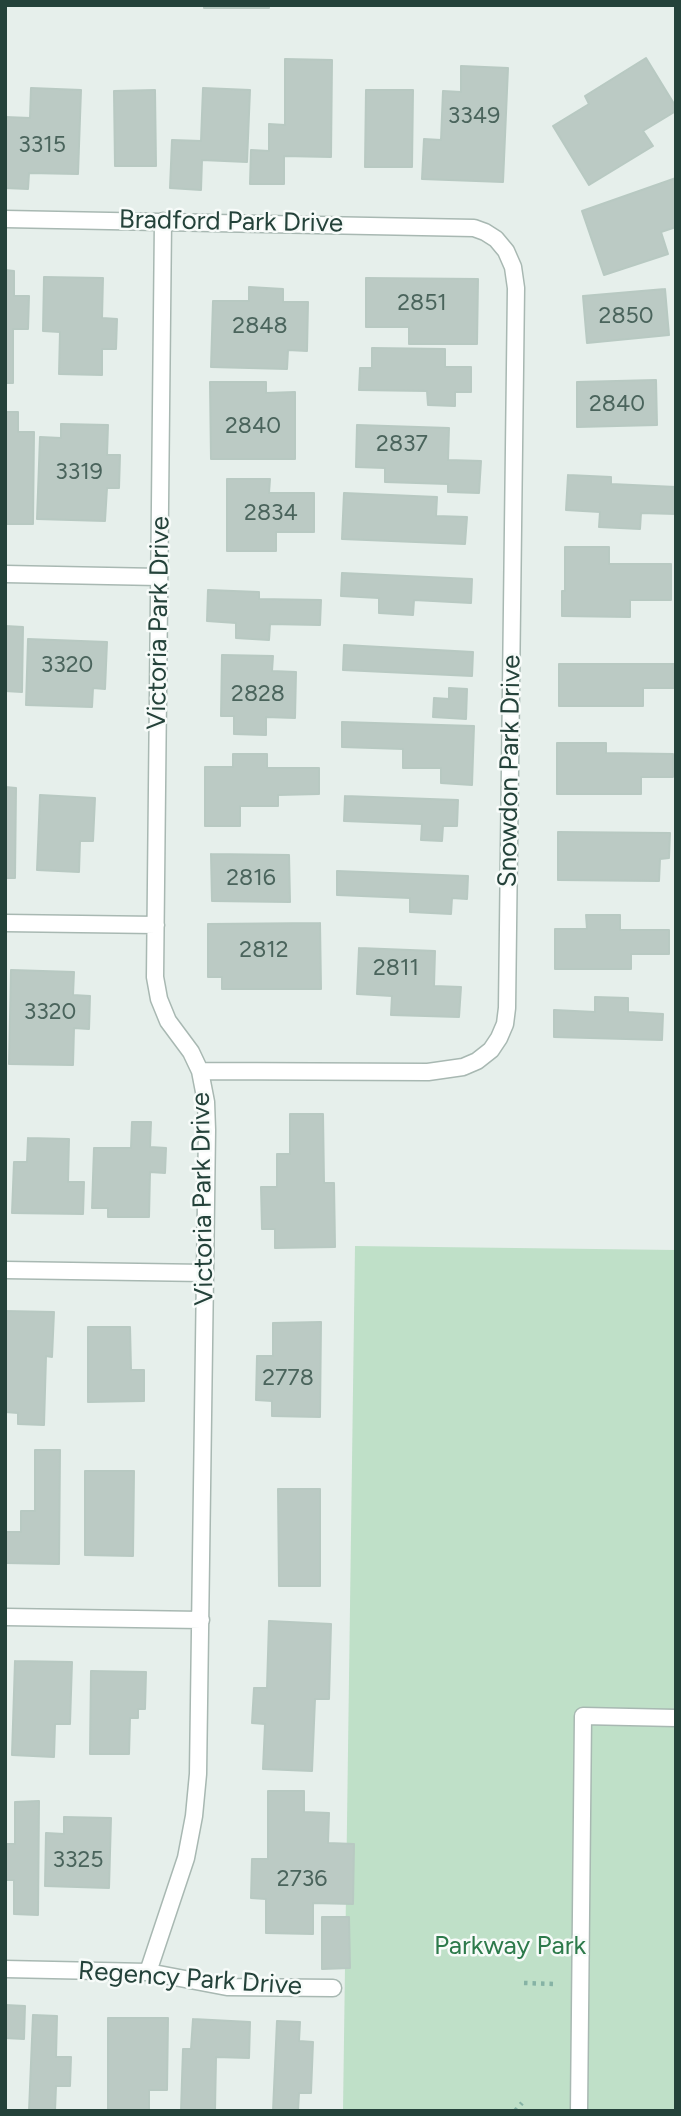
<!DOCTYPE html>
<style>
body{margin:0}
#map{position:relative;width:681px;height:2116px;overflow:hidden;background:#e6efeb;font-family:Figtree,sans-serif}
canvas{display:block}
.frame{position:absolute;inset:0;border:7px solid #24423a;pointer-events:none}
</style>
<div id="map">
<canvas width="681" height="2116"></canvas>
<div class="frame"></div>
</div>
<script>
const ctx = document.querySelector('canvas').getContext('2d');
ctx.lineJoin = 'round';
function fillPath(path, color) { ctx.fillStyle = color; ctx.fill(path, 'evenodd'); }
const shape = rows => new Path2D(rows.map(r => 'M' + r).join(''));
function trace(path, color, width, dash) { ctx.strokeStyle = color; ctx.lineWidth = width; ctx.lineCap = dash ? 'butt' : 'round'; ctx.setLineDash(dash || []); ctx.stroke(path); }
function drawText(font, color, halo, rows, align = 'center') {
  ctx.font = font + ' Figtree,sans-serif'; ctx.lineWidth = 5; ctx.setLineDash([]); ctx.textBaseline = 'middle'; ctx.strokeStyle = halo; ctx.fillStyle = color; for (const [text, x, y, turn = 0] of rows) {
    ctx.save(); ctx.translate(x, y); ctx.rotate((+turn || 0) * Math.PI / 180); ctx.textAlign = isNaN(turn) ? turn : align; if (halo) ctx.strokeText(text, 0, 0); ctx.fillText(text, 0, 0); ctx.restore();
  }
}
fillPath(shape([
 [355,1246,676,1250,676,2111,343,2111]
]), '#bfe0c8');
const building = shape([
 [204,5,269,5,269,8,204,8,204,5],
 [646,58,676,107,676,111,643,131,653,146,589,185,553,126,589,104,585,96,646,58],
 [285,59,332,60,331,157,284,156,284,184,250,184,251,150,269,151,269,124,285,125,285,59],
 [461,66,508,68,503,182,422,179,424,139,441,140,443,91,461,92,461,66],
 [31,88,81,90,78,174,29,173,28,189,5,188,5,117,30,118,31,88],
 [203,88,250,90,247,162,202,160,201,190,170,188,172,140,201,141,203,88],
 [155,90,156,166,115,166,114,91,155,90],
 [366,90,413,90,412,167,365,167,366,90],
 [676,178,676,227,661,232,668,254,604,275,582,211,676,178],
 [5,270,14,271,14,296,29,296,28,329,13,329,13,383,5,383,5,270],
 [44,277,103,278,102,318,117,319,116,349,102,349,102,375,59,374,60,332,43,331,44,277],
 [366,278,478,279,477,344,409,344,409,327,366,327,366,278],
 [249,287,283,289,283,302,308,302,307,351,288,350,287,369,211,367,213,301,249,301,249,287],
 [665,289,669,335,587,343,583,296,665,289],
 [372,348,445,349,445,367,471,367,471,392,455,392,455,406,428,405,427,391,359,390,360,368,372,368,372,348],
 [656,380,657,425,577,427,577,382,656,380],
 [210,382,266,382,266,393,295,392,295,459,211,459,210,382],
 [5,412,18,412,18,432,34,432,33,524,5,524,5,412],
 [61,424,108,425,107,455,120,455,119,488,107,488,105,521,37,519,40,437,61,438,61,424],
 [357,425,449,428,448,460,481,461,479,493,448,492,448,484,385,482,385,468,356,467,357,425],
 [568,475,611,477,611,484,676,487,676,514,641,513,640,529,599,527,600,512,566,510,568,475],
 [227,479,270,479,269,493,314,493,314,532,276,532,276,551,227,551,227,479],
 [344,493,437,497,436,516,467,517,465,544,342,539,344,493],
 [565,547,609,547,609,564,671,564,671,600,630,600,630,617,562,616,562,591,565,591,565,547],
 [342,573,472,579,471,603,414,600,413,615,379,613,379,598,341,596,342,573],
 [208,590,259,592,259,599,321,600,320,625,270,624,269,640,236,638,236,623,207,621,208,590],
 [5,626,23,627,22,692,5,691,5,626],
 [28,639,107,642,105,689,93,688,92,707,26,705,28,639],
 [344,645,473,652,472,676,343,670,344,645],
 [222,655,273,656,272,671,296,672,295,718,266,717,266,735,234,734,234,716,221,716,222,655],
 [559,664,675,664,674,688,643,688,643,706,559,706,559,664],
 [449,688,467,689,466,719,433,717,434,698,449,699,449,688],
 [342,722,474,726,472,785,441,783,441,768,403,768,403,749,342,747,342,722],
 [557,743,606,743,606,753,673,754,673,777,641,777,641,794,557,794,557,743],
 [233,754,267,754,267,768,319,768,319,794,278,795,278,806,240,806,240,826,205,826,205,767,233,767,233,754],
 [5,787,16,788,15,878,5,878,5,787],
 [40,795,95,798,93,841,80,841,79,872,37,870,40,795],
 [345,796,458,800,457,826,443,826,442,841,421,840,422,824,344,821,345,796],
 [558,832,670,833,669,858,660,859,659,881,558,880,558,832],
 [211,854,289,855,290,902,212,901,211,854],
 [337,871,468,876,467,899,452,898,451,914,410,912,410,898,337,895,337,871],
 [586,915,620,915,620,930,669,930,669,954,631,954,631,969,555,969,555,929,587,929,586,915],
 [320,923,321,989,222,989,222,977,208,977,208,924,320,923],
 [359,948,435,951,434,986,461,987,459,1017,391,1015,392,996,357,994,359,948],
 [11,970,74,972,73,995,90,996,89,1029,74,1028,73,1065,9,1064,11,970],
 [595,997,628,998,628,1012,663,1014,662,1040,554,1037,554,1010,595,1012,595,997],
 [290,1114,323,1114,324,1183,334,1183,335,1247,275,1248,275,1229,262,1229,261,1187,277,1187,277,1154,290,1154,290,1114],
 [132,1122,151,1122,150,1147,166,1148,165,1173,150,1172,149,1217,108,1217,108,1208,92,1208,94,1148,131,1148,132,1122],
 [28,1138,69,1139,68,1182,84,1182,83,1214,12,1213,14,1162,27,1162,28,1138],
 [5,1311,54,1312,52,1357,46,1356,44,1425,18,1424,18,1413,5,1412,5,1311],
 [321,1322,320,1417,272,1416,272,1401,256,1400,257,1356,273,1356,273,1323,321,1322],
 [88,1327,130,1327,131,1370,144,1370,144,1401,88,1402,88,1327],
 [35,1450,60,1450,59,1564,5,1563,5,1532,21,1532,21,1511,35,1511,35,1450],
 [85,1471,134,1471,133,1556,85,1555,85,1471],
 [278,1489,320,1489,320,1586,279,1586,278,1489],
 [269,1621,331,1624,329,1699,315,1699,312,1771,263,1769,265,1724,252,1723,254,1688,267,1688,269,1621],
 [15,1661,72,1662,70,1724,55,1724,54,1757,12,1755,15,1661],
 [91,1671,146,1672,145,1709,138,1709,138,1718,130,1718,129,1754,90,1754,91,1671],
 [268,1791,304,1791,304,1812,329,1813,328,1843,354,1844,353,1904,313,1903,313,1934,266,1933,266,1899,251,1898,252,1859,268,1859,268,1791],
 [39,1801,38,1915,14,1914,14,1880,5,1880,5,1844,15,1844,15,1802,39,1801],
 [64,1817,111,1818,109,1888,45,1886,46,1833,64,1834,64,1817],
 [322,1917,349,1917,350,1968,322,1969,322,1917],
 [5,2005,25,2006,24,2039,5,2038,5,2005],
 [33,2015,57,2016,56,2057,71,2057,70,2086,56,2086,55,2111,29,2111,33,2015],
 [108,2018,168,2018,167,2090,149,2090,149,2111,108,2111,108,2018],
 [193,2019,250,2022,249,2058,216,2057,215,2111,181,2111,183,2049,191,2049,193,2019],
 [277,2021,300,2022,299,2041,313,2042,311,2093,299,2093,298,2111,273,2111,277,2021]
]);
fillPath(building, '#bbcac4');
trace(building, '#b8c9c2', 2);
const service = shape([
 [5,219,474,228,485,232,496,239,506,251,513,267,516,288,507,1008,505,1024,499,1038,491,1050,477,1061,463,1067,428,1072,200,1071],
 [5,574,159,577],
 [5,923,156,925],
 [5,1270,205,1273],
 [5,1617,201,1620],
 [5,1969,148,1972,227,1987,333,1988],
 [148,1972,186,1858,194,1816,198,1774,207,1130,206,1102,200,1071,191,1052,168,1021,159,999,155,977,163,221],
 [579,2111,583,1716,676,1718]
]);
trace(service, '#a8b8b2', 19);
trace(shape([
 [524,1983,554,1984],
 [515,2111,522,2103]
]), '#86b3a5', 4.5, [3.5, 5]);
trace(service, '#fff', 16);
drawText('23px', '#4a645c', null, [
 ["3349",474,116],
 ["3315",42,145],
 ["2851",422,303],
 ["2850",626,316],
 ["2848",260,326],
 ["2840",617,404],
 ["2840",253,426],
 ["2837",402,444],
 ["3319",79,472],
 ["2834",271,513],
 ["3320",67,665],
 ["2828",258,694],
 ["2816",251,878],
 ["2812",264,950],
 ["2811",396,968],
 ["3320",50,1012],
 ["2778",288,1378],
 ["3325",78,1860],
 ["2736",302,1879]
]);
drawText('26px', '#24423a', '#f7fbf9', [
 ["Bradford Park Drive",231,222,1],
 ["Victoria Park Drive",159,623,-89],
 ["Snowdon Park Drive",510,771,-89],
 ["Victoria Park Drive",203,1199,-91],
 ["Regency Park Drive",190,1979,4]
]);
drawText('26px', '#2d7a4b', '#f7fbf9', [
 ["Parkway Park",510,1946]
]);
</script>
